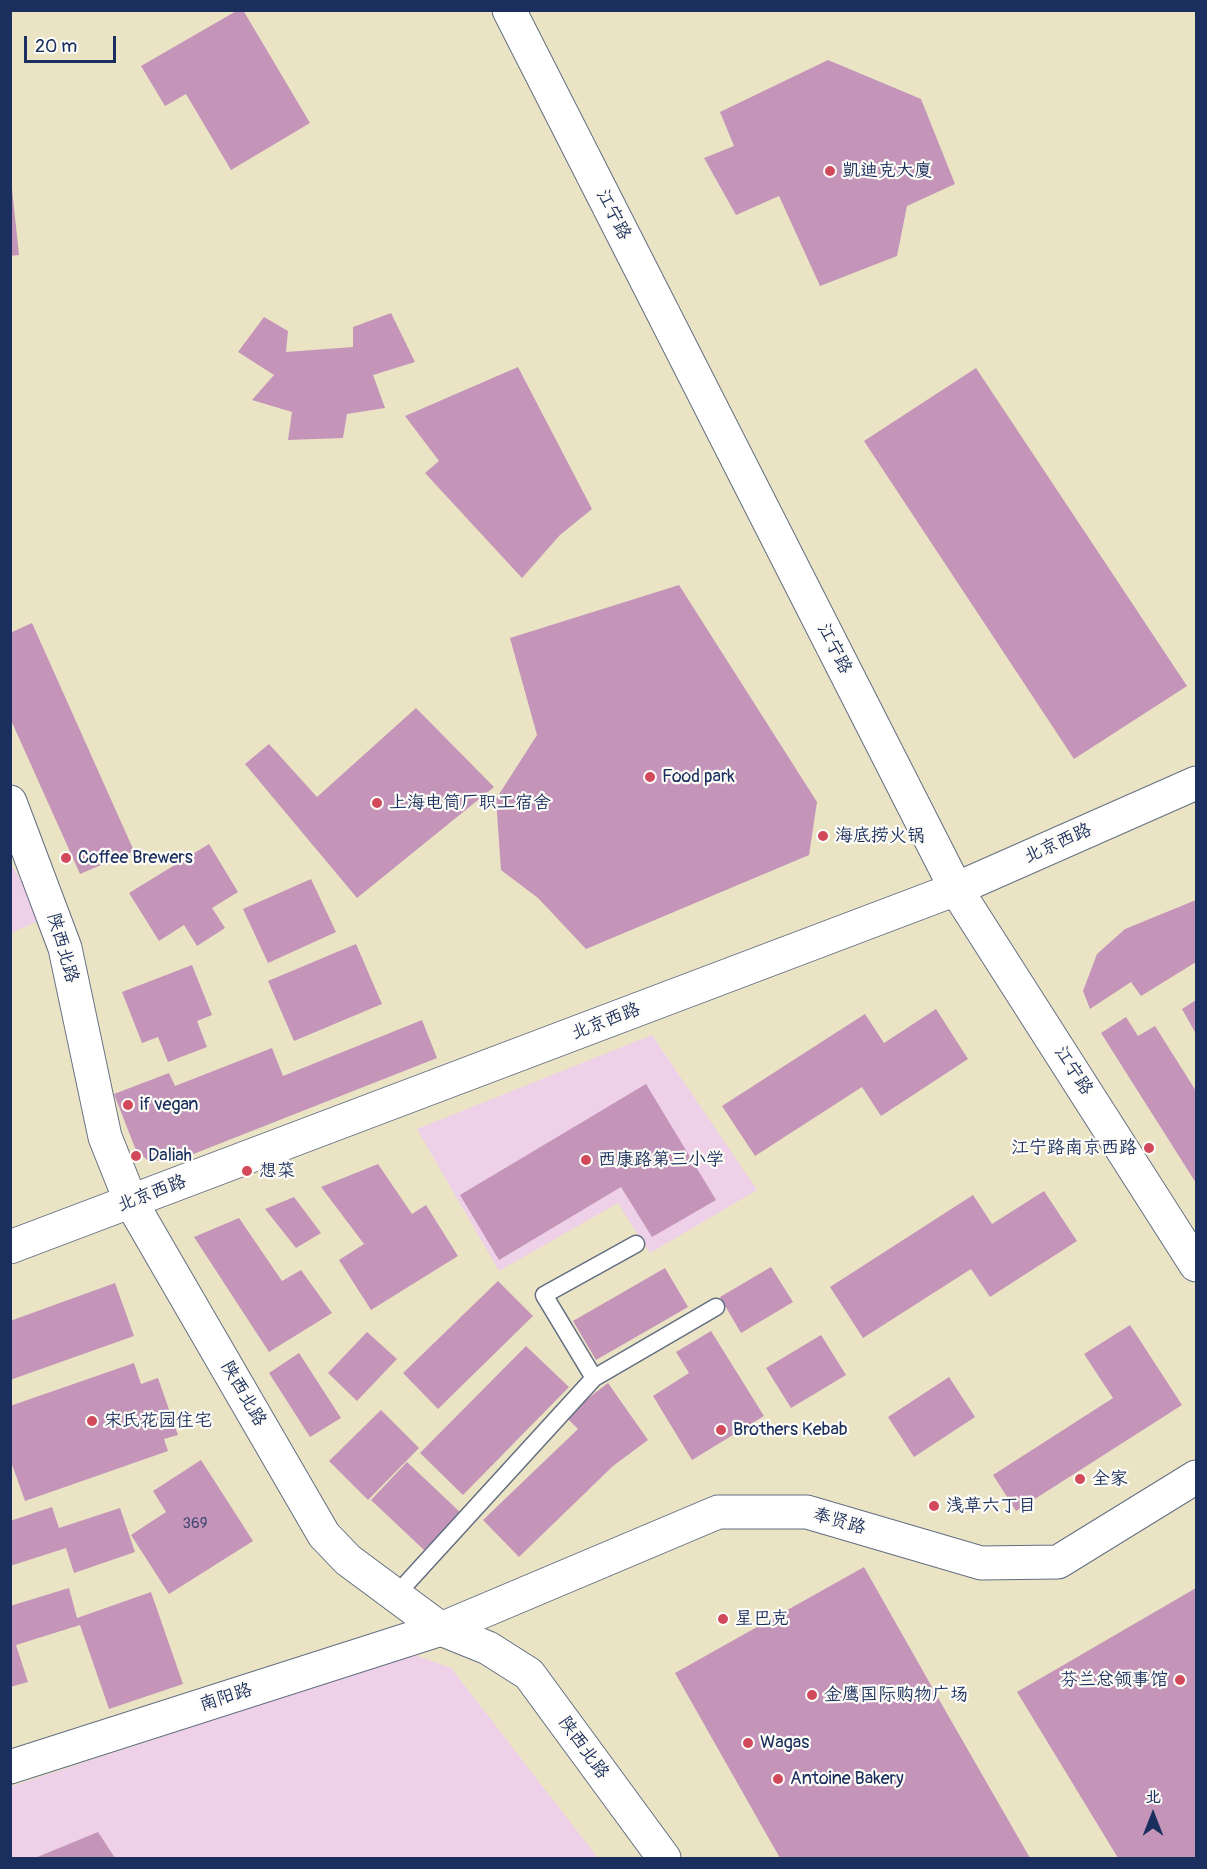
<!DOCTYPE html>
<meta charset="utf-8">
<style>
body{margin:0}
#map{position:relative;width:1207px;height:1869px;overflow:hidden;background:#eae4c5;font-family:Pangolin,"LXGW WenKai TC",sans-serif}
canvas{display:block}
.frame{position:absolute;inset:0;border:12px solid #1b2f5e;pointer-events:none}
.north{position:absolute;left:1123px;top:1785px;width:60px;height:60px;-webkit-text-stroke:4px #fdfcf7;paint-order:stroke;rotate:0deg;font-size:16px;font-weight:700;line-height:24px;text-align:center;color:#1b2f5e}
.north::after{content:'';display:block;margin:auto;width:21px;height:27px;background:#1b2f5e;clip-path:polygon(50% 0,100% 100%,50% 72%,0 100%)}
.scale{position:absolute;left:24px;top:36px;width:92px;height:27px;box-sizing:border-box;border:3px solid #1b2f5e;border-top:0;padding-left:8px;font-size:18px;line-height:21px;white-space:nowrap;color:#1b2f5e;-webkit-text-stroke:4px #fdfcf7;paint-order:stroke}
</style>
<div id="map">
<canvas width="1207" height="1869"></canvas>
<div class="frame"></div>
<div class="north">北</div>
<div class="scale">20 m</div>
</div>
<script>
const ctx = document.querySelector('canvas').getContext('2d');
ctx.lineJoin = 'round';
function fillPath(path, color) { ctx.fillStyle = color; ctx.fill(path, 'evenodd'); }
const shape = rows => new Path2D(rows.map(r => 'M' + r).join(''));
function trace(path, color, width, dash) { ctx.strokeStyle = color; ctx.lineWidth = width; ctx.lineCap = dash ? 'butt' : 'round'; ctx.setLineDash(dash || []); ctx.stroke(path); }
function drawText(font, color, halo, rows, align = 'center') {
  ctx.font = font + ' Pangolin,"LXGW WenKai TC",sans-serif'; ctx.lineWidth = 4.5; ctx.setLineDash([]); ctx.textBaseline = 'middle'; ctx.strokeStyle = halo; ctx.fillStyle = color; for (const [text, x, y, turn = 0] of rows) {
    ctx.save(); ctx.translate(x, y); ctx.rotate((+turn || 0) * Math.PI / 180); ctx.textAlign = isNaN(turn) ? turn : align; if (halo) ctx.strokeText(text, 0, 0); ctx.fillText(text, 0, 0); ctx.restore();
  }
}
fillPath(shape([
 [10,862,43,919,11,933,10,933],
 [652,1035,757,1190,650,1253,618,1203,499,1271,417,1129],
 [412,1654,451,1668,598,1858,11,1858,10,1787]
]), '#eed0e8');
fillPath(shape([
 [238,10,243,10,310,123,231,170,186,94,165,106,141,66],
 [828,60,921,99,955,184,907,206,897,256,820,286,779,196,736,215,704,158,734,146,720,112],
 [10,170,19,255,10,256],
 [391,313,415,362,373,375,385,408,347,414,343,438,288,440,292,412,252,400,274,375,238,352,264,317,288,331,286,352,353,347,353,327],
 [518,367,592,509,560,535,522,578,425,473,439,461,405,416],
 [976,368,1187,686,1074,759,864,441],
 [679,585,817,802,809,855,586,949,538,898,501,870,496,799,537,735,510,638],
 [32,623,134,851,80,874,10,718,10,633],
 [416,708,494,787,357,898,245,764,269,744,317,797],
 [209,844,238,892,212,908,225,928,197,946,184,925,159,941,129,893],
 [311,879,336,932,268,963,243,909],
 [1196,900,1196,962,1141,996,1131,982,1090,1009,1083,991,1097,954,1125,929],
 [356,944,382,1004,294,1041,268,981],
 [192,965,212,1015,197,1021,207,1047,168,1062,158,1037,142,1043,122,992],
 [1196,1000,1196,1034,1182,1009],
 [936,1009,968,1059,881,1116,862,1087,755,1156,722,1106,865,1014,884,1043],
 [1126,1017,1138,1036,1155,1026,1196,1091,1196,1183,1101,1033],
 [422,1020,437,1058,173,1162,147,1160,135,1148,114,1094,169,1073,175,1086,272,1048,283,1076],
 [646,1084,716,1200,652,1237,621,1187,499,1260,460,1195],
 [378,1164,412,1214,426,1205,458,1256,371,1310,339,1260,364,1244,321,1187],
 [1044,1191,1077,1241,990,1297,971,1269,863,1338,830,1287,973,1195,992,1224],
 [294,1197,321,1233,296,1248,265,1209],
 [239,1218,282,1281,301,1270,332,1313,269,1352,194,1237],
 [771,1267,793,1302,741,1333,720,1297],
 [665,1268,688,1307,596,1360,573,1321],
 [498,1281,533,1316,438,1409,403,1373],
 [115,1283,134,1336,10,1380,10,1321],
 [1130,1325,1182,1405,1016,1511,993,1475,1113,1398,1084,1354],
 [711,1331,764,1416,692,1460,653,1396,689,1373,676,1352],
 [367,1332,397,1359,357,1401,328,1373],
 [821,1335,846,1375,791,1408,766,1368],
 [526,1346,569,1387,463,1495,420,1453],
 [299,1353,341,1418,310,1437,269,1373],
 [134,1363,141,1384,158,1378,178,1435,164,1439,168,1451,25,1501,10,1459,10,1406],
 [949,1377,975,1417,914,1457,888,1417],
 [608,1383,648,1440,613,1466,519,1557,483,1520,578,1429,565,1416],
 [381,1410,419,1448,368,1500,329,1461],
 [201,1460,253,1541,169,1594,131,1535,166,1512,153,1491],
 [407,1462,461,1513,424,1550,371,1500],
 [52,1507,59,1528,120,1508,135,1552,74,1573,66,1548,10,1566,10,1521],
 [864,1567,949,1717,1030,1858,780,1858,760,1823,675,1673],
 [69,1588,77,1618,151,1592,183,1684,109,1709,80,1625,16,1645,28,1682,10,1687,10,1606],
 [1196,1588,1196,1858,1118,1858,1017,1692],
 [98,1832,115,1858,35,1858]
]), '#c495b9');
const lane = shape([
 [594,1378,544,1295,636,1244],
 [395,1596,594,1378,716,1307]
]);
const street = shape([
 [10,1767,441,1629,718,1512,807,1512,981,1563,1058,1562,1196,1477]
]);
const secondary = shape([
 [509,10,956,889,1196,1265],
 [10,802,65,948,105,1137,131,1202,324,1535,348,1560,441,1629,488,1648,529,1674,664,1858],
 [10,1247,956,889,1196,783]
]);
trace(lane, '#636e82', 19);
trace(street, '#636e82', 35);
trace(secondary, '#636e82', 35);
trace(lane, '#fff', 16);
trace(street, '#fff', 33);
trace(secondary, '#fff', 33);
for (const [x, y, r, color] of [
 [830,171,6,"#d1495b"],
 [650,777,6,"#d1495b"],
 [377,803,6,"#d1495b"],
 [823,836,6,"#d1495b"],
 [66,858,6,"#d1495b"],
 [128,1105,6,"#d1495b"],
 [1149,1148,6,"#d1495b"],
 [136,1156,6,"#d1495b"],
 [586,1160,6,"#d1495b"],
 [247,1171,6,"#d1495b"],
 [92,1421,6,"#d1495b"],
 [721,1430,6,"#d1495b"],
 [1080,1479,6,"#d1495b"],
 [934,1506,6,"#d1495b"],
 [723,1619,6,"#d1495b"],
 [1180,1680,6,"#d1495b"],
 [812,1695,6,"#d1495b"],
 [748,1743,6,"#d1495b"],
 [778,1779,6,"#d1495b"]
]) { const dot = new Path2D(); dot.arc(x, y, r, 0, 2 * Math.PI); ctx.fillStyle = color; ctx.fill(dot); trace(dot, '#fdfcf7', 2); }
drawText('15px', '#454875', null, [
 ["369",195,1524]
]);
drawText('18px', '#1b2f5e', '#fdfcf7', [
 ["凱迪克大廈",842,171],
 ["Food park",662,777],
 ["上海电筒厂职工宿舍",389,803],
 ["海底捞火锅",835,836],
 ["Coffee Brewers",78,858],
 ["if vegan",140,1105],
 ["江宁路南京西路",1137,1148,"right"],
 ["Daliah",148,1156],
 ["西康路第三小学",598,1160],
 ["想菜",259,1171],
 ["宋氏花园住宅",104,1421],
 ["Brothers Kebab",733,1430],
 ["全家",1092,1479],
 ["浅草六丁目",946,1506],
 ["星巴克",735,1619],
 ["芬兰总领事馆",1168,1680,"right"],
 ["金鹰国际购物广场",824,1695],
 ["Wagas",760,1743],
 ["Antoine Bakery",790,1779]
], 'left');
drawText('18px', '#1b2f5e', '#fdfcf7', [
 ["江宁路",613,215,63],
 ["江宁路",834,649,63],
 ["北京西路",1058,844,-24],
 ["陕西北路",62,948,74],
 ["北京西路",606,1022,-21],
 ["江宁路",1073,1071,57],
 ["北京西路",152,1194,-21],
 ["陕西北路",243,1394,60],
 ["奉贤路",839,1522,16],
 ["南阳路",226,1698,-18],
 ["陕西北路",583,1748,54]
]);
</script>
